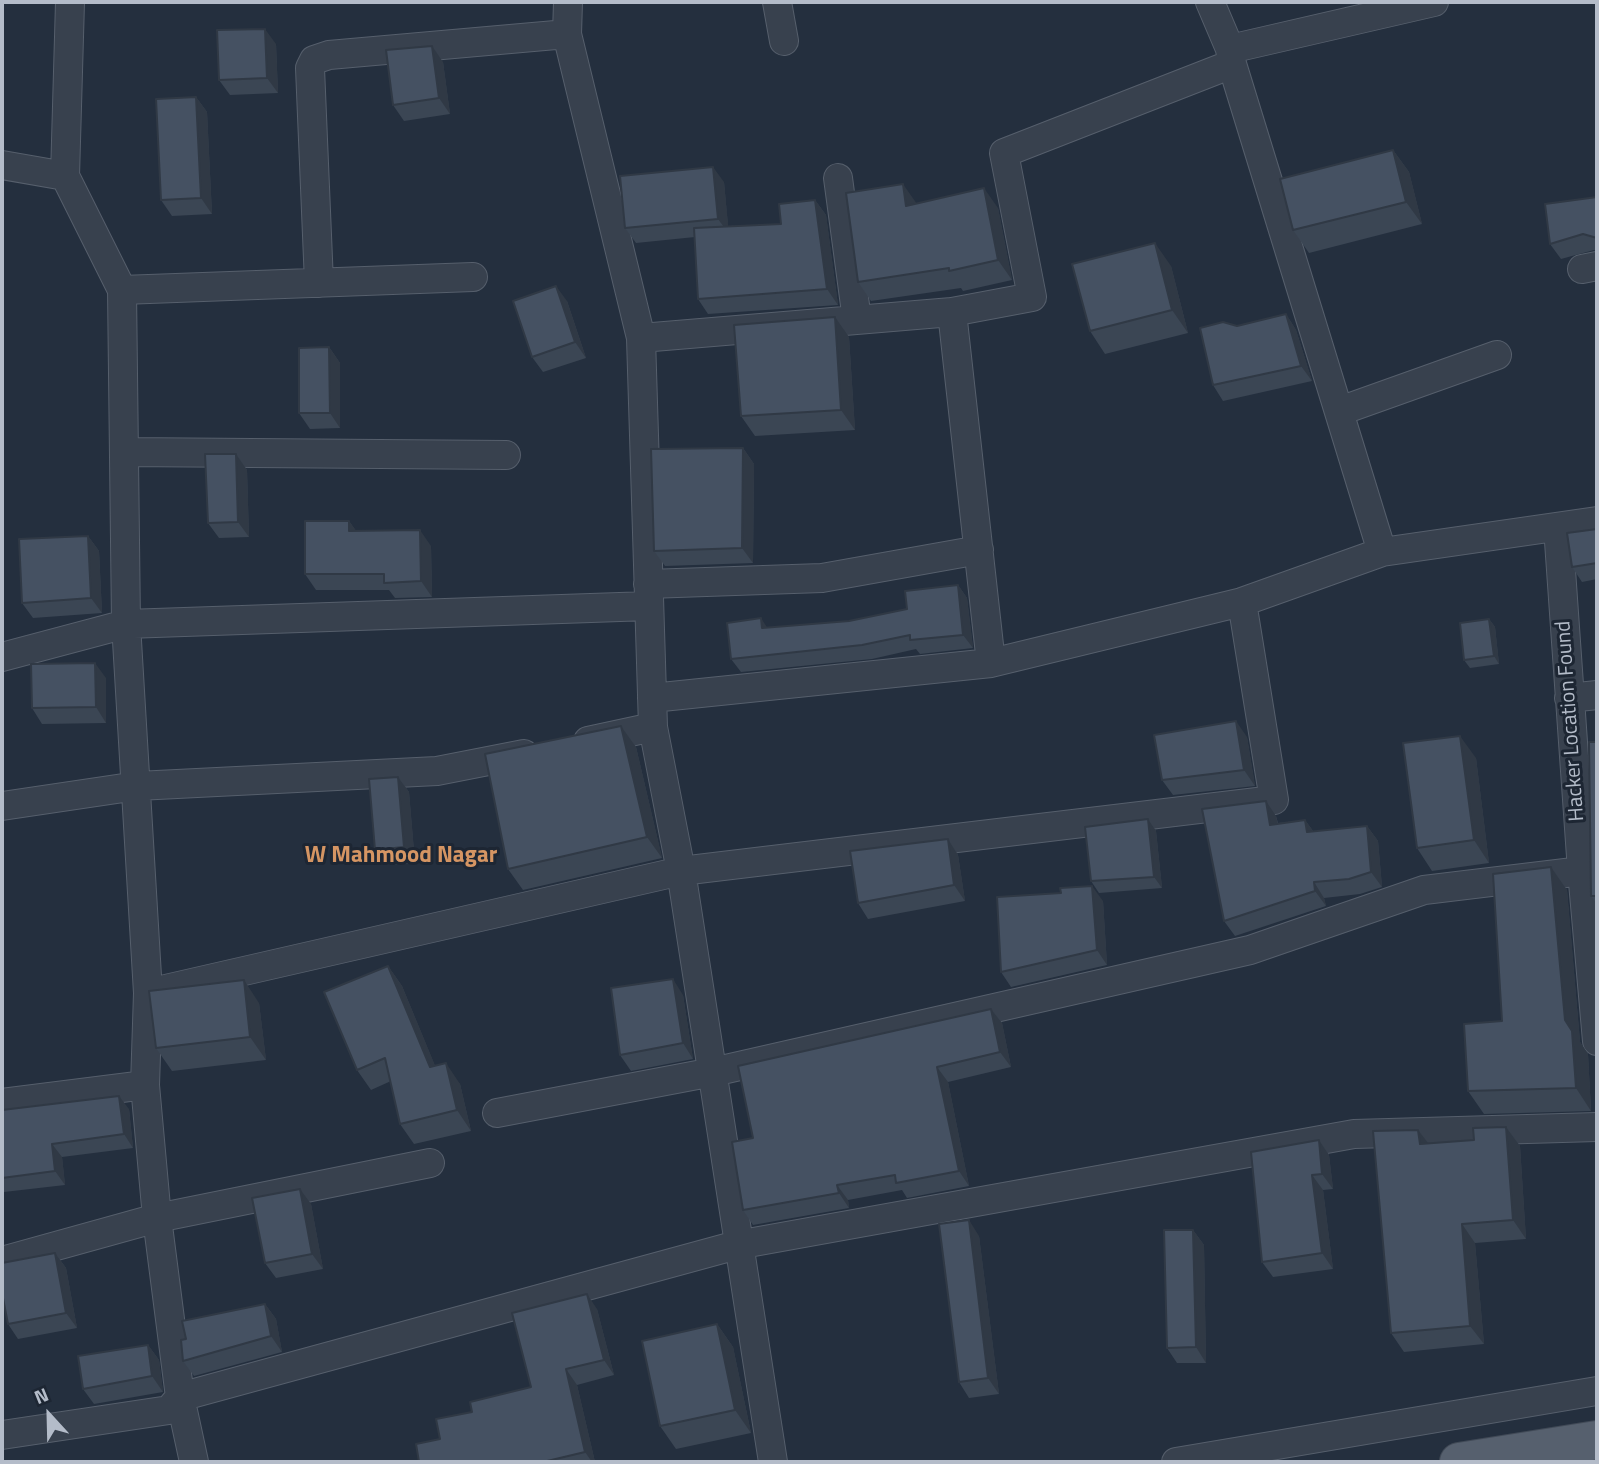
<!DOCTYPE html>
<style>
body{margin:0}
#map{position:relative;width:1599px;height:1464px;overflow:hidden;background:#242f3e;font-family:"Titillium Web",sans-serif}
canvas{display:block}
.frame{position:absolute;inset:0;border:4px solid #b4bcc9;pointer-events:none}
.north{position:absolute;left:14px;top:1380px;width:70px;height:70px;-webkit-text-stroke:5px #1d2633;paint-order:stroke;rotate:338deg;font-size:19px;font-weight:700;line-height:28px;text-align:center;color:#b4bcc9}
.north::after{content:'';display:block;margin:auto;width:24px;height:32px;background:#b4bcc9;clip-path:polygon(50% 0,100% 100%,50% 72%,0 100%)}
</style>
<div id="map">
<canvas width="1599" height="1464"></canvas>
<div class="frame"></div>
<div class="north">N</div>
</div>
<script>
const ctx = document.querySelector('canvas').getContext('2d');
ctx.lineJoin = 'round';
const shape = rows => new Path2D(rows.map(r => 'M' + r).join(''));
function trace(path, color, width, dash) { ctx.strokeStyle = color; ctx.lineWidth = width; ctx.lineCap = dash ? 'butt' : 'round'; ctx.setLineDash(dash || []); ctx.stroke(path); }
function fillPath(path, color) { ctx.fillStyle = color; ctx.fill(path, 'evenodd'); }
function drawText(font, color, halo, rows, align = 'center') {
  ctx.font = font + ' "Titillium Web",sans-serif'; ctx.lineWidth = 6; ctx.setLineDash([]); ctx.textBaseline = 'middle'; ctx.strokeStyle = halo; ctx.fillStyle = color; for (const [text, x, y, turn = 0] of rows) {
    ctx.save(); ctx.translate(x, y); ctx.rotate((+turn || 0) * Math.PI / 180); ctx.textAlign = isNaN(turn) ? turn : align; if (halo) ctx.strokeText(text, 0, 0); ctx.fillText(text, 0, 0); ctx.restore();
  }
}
const minor = shape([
 [568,2,567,34,641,338,653,727,681,871,773,1462],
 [777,2,784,41],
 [1210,2,1230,49,1232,64,1382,552],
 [1230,49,1434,2],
 [2,165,65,176,122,290,126,624,148,993,145,1085,157,1218,180,1397,194,1462],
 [65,176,70,2],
 [838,178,857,320],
 [1582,269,1597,266],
 [319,283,310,68,314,60,329,55,567,34],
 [122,290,473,277],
 [952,312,991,663],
 [641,338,952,312,1032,297,1004,153,1232,64],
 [1340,411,1497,355],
 [126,452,506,455],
 [1558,527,1582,871,1597,1041],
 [648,584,822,578,979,550],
 [2,657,126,624,649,606],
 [652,698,991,663,1242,602,1382,552,1597,521],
 [1569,698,1597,695],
 [588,741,653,727],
 [2,806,137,786,437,771,524,754],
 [148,993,681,871,1274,800,1242,602],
 [2,1103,145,1085],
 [497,1113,713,1072,1250,950,1424,890,1582,871],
 [2,1261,157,1218,430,1163],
 [2,1435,169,1410,180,1397,737,1245,1354,1134,1597,1127],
 [1176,1462,1597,1391]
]);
const primary = shape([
 [1459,1462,1597,1440]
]);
trace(minor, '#565f6c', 30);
trace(primary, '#414a57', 40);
trace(minor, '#38414e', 28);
trace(primary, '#56606e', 38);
fillPath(shape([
 [276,44,278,93,230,95,219,80],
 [443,62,450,114,404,121,393,105],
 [196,97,207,112,212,214,172,216,161,200],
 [1393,150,1409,172,1422,224,1309,253,1293,230],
 [724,182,728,226,781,224,815,200,826,215,838,305,708,314,698,299,695,237,636,243,625,228],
 [1597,197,1597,251,1594,250,1561,259,1550,244],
 [916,203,998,208,1012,280,963,291,961,288,871,301,858,282],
 [1171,266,1188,333,1105,354,1090,331],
 [567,301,586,358,543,372,532,357],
 [1286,314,1296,330,1312,381,1223,401,1213,385,1237,326],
 [849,337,855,430,755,436,741,416],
 [329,347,340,363,340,428,310,429,299,413],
 [743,448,754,464,753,563,665,566,654,551],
 [236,454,247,470,249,537,219,538,208,523],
 [349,521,356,531,431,546,432,597,395,598,389,590,316,590,305,574],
 [1597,529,1597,579,1582,582,1572,567],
 [88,536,99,551,102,613,33,618,22,603],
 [958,585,967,598,973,648,920,654,916,649,872,659,741,672,731,659,768,628,849,621,907,609],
 [1489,619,1495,627,1499,664,1470,668,1464,660],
 [106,678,106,723,42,724,32,708],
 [621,726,636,747,662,858,523,890,508,869],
 [1247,737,1255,786,1173,795,1162,780],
 [1597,742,1597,904,1591,896],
 [1476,758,1489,863,1432,871,1417,848],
 [398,777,409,792,415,863,386,865,375,850],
 [1276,816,1278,823,1305,820,1313,831,1367,826,1378,841,1382,887,1360,894,1324,898,1326,906,1235,936,1224,921],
 [1148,819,1156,831,1162,888,1099,893,1091,881],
 [948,839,958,855,965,901,868,919,858,903],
 [1551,867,1567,890,1580,1042,1588,1054,1591,1111,1484,1114,1468,1091,1502,1021],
 [1103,901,1107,965,1011,987,1001,972],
 [388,966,402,986,435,1066,460,1084,471,1131,414,1144,400,1124,391,1081,371,1090,357,1070],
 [683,995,693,1059,631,1071,620,1055],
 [259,1003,266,1060,172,1071,156,1048],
 [991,1009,1002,1023,1011,1067,948,1082,969,1186,907,1198,902,1190,848,1200,849,1208,753,1225,743,1210,753,1138],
 [129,1109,133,1148,62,1157,65,1185,4,1192,2,1189,2,1110],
 [1506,1127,1520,1146,1526,1239,1475,1243,1484,1344,1404,1352,1391,1333,1418,1130,1428,1144,1474,1140],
 [1319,1140,1329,1155,1333,1189,1323,1190,1333,1269,1273,1277,1262,1262],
 [311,1204,323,1269,276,1278,265,1263],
 [1193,1230,1204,1245,1206,1363,1177,1363,1167,1348],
 [979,1236,999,1394,969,1398,959,1382],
 [55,1253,66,1268,77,1328,18,1339,8,1324],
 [265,1304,276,1319,282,1352,194,1376,183,1361,186,1339],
 [597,1309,614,1375,577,1385,595,1462,419,1462,440,1439,472,1412,531,1387],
 [717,1324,733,1347,751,1433,676,1449,660,1426],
 [148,1345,159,1360,163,1392,94,1404,83,1389]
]), '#3b4654');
fillPath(shape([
 [265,29,276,44,278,93,267,78],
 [432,46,443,62,450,114,439,98],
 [196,97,207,112,212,214,201,198],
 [1393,150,1409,172,1422,224,1406,202],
 [713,167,724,182,729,234,718,219],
 [903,184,917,204,906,206],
 [984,188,998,208,1012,280,998,260],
 [815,200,826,215,838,305,827,289],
 [1155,243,1171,266,1188,333,1172,310],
 [556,286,567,301,586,358,575,342],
 [1286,314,1296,330,1312,381,1301,366],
 [835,317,849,337,855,430,841,410],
 [329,347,340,363,340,428,330,413],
 [743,448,754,464,753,563,742,548],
 [236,454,247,470,249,537,238,522],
 [349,521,360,536,349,531],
 [420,530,431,546,432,597,421,581],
 [88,536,99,551,102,613,91,598],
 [958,585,967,598,973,648,963,635],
 [761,618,770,632,762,628],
 [1489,619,1495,627,1499,664,1494,656],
 [95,663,106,678,106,723,96,707],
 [1236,721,1247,737,1255,786,1244,770],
 [621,726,636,747,662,858,647,837],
 [1460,736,1476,758,1489,863,1474,840],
 [398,777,409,792,415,863,404,847],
 [1266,801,1276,816,1281,840,1270,825],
 [1148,819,1156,831,1162,888,1154,877],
 [1305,820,1316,835,1307,832],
 [1367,826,1378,841,1382,887,1371,872],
 [948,839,958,855,965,901,954,885],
 [1551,867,1567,890,1580,1042,1588,1054,1591,1111,1576,1088,1565,1020],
 [1314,882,1324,898,1326,906,1315,891],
 [1092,886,1103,901,1107,965,1097,950],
 [388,966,402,986,444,1087,430,1067],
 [673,979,683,995,693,1059,683,1043],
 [244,980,259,1003,266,1060,250,1037],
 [991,1009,1002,1023,1011,1067,1000,1052],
 [446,1063,460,1084,471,1131,457,1110],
 [937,1067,948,1082,969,1186,959,1171],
 [119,1096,129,1109,133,1148,124,1134],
 [1506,1127,1520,1146,1526,1239,1513,1220],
 [1418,1130,1432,1148,1420,1144],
 [1319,1140,1329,1155,1333,1189,1322,1174],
 [52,1144,62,1157,65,1185,55,1171],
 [1312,1175,1323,1190,1333,1269,1322,1253],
 [837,1185,848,1200,849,1208,839,1193],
 [300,1189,311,1204,323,1269,312,1254],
 [969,1220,979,1236,999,1394,988,1378],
 [1462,1224,1475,1243,1484,1344,1470,1326],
 [1193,1230,1204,1245,1206,1363,1196,1347],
 [55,1253,66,1268,77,1328,66,1313],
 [587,1294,597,1309,614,1375,604,1360],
 [265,1304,276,1319,282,1352,271,1336],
 [717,1324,733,1347,751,1433,735,1410],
 [148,1345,159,1360,163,1392,152,1376],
 [566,1369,577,1385,595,1462,592,1462,585,1452]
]), '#303945');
const building = shape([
 [265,29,267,78,219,80,217,30,265,29],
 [432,46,439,98,393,105,386,50,432,46],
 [196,97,201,198,161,200,156,99,196,97],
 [1393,150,1406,202,1293,230,1280,179,1393,150],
 [713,167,718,219,625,228,620,176,713,167],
 [903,184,906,206,984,188,998,260,949,271,949,268,858,282,846,193,903,184],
 [1597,197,1597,238,1583,234,1550,244,1545,204,1597,197],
 [815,200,827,289,698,299,694,228,781,224,779,204,815,200],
 [1155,243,1172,310,1090,331,1072,264,1155,243],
 [556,286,575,342,532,357,513,301,556,286],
 [1286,314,1301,366,1213,385,1200,328,1223,322,1237,326,1286,314],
 [835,317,841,410,741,416,734,325,835,317],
 [329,347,330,413,299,413,299,348,329,347],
 [743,448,742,548,654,551,651,449,743,448],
 [205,454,236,454,238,522,208,523,205,454],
 [305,521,349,521,349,531,420,530,421,581,384,583,384,574,305,574,305,521],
 [1597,529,1597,563,1572,567,1567,533,1597,529],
 [88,536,91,598,22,603,19,539,88,536],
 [958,585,963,635,910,640,910,635,862,645,731,659,727,623,761,618,762,628,849,621,907,609,905,591,958,585],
 [1489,619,1494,656,1464,660,1460,623,1489,619],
 [95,663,96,707,32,708,31,664,95,663],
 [1236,721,1244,770,1162,780,1154,735,1236,721],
 [621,726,647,837,508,869,485,754,621,726],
 [1460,736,1474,840,1417,848,1403,743,1460,736],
 [1589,742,1597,742,1597,896,1591,896,1589,742],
 [398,777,404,847,375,850,369,779,398,777],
 [1266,801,1270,825,1305,820,1307,832,1367,826,1371,872,1349,879,1314,882,1315,891,1224,921,1202,809,1266,801],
 [1148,819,1154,877,1091,881,1085,827,1148,819],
 [948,839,954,885,858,903,850,851,948,839],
 [1551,867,1565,1020,1572,1031,1576,1088,1468,1091,1464,1024,1502,1021,1493,874,1551,867],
 [1092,886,1097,950,1001,972,997,897,1061,893,1060,888,1092,886],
 [388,966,430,1067,446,1063,457,1110,400,1124,385,1058,357,1070,324,992,388,966],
 [673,979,683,1043,620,1055,611,988,673,979],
 [244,980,250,1037,156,1048,149,991,244,980],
 [991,1009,1000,1052,937,1067,959,1171,896,1183,895,1175,837,1185,839,1193,743,1210,732,1142,753,1138,738,1066,991,1009],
 [119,1096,124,1134,52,1144,55,1171,2,1178,2,1110,119,1096],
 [1506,1127,1513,1220,1462,1224,1470,1326,1391,1333,1373,1131,1418,1130,1420,1144,1474,1140,1473,1128,1506,1127],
 [1319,1140,1322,1174,1312,1175,1322,1253,1262,1262,1251,1152,1319,1140],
 [300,1189,312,1254,265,1263,252,1198,300,1189],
 [969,1220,988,1378,959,1382,939,1224,969,1220],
 [1164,1230,1193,1230,1196,1347,1167,1348,1164,1230],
 [55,1253,66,1313,8,1324,2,1293,2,1263,55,1253],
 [587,1294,604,1360,566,1369,585,1452,543,1462,419,1462,416,1444,440,1439,436,1419,472,1412,470,1402,531,1387,512,1313,587,1294],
 [265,1304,271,1336,183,1361,181,1340,186,1339,182,1321,265,1304],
 [717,1324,735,1410,660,1426,642,1341,717,1324],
 [148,1345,152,1376,83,1389,78,1356,148,1345]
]);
fillPath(building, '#455162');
trace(building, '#303945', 2);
drawText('21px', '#b4bcc9', '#1d2633', [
 ["Hacker Location Found",1571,721,-94]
]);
drawText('bold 23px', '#d59563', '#1d2633', [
 ["W Mahmood Nagar",401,856]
]);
</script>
